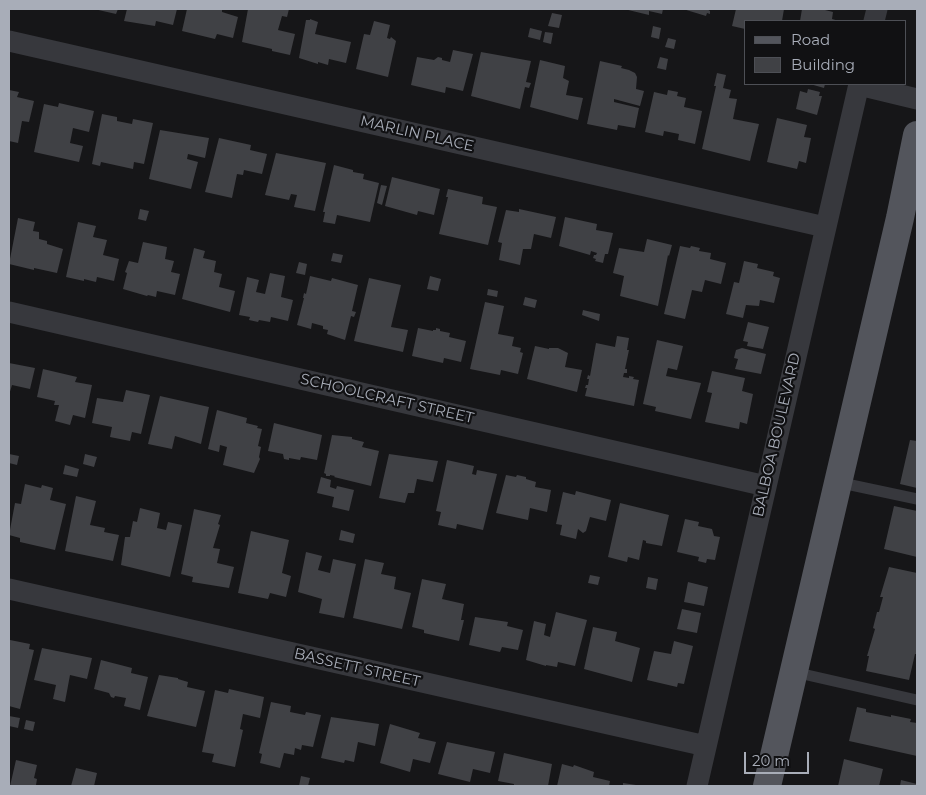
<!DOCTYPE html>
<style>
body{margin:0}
#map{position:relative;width:926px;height:795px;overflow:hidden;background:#161618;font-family:Montserrat,sans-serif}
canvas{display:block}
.frame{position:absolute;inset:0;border:10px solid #a8adb8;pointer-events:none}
.legend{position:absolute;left:744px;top:20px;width:162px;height:65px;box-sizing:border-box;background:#111113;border:1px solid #4d4f55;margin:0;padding:6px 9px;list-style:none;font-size:15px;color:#a8adb8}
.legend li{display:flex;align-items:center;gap:10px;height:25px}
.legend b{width:25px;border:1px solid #4d4f55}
.scale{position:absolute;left:744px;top:752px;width:65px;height:22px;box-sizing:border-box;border:2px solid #a8adb8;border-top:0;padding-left:6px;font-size:15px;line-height:18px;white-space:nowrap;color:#a8adb8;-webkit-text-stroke:4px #111113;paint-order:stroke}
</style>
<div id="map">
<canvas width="926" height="795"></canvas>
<div class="frame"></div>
<ul class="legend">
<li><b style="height:6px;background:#53555c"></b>Road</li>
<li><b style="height:14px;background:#404145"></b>Building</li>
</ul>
<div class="scale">20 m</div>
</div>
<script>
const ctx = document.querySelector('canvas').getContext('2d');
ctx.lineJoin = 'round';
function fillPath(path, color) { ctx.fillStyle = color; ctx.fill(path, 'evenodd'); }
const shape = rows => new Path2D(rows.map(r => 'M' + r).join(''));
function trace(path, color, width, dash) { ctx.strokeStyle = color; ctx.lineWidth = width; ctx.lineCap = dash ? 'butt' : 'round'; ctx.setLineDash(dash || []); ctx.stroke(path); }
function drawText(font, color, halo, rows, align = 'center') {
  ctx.font = font + ' Montserrat,sans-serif'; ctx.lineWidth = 4.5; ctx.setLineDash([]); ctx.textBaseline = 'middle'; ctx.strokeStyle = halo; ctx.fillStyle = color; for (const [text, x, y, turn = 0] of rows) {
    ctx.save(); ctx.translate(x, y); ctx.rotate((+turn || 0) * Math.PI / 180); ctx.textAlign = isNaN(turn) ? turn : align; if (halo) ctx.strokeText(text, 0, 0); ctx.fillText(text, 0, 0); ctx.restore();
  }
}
fillPath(shape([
 [94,9,118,9,116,14],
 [127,9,177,9,173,25,156,21,155,26,124,21],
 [187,9,222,9,222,12,238,17,233,38,217,34,215,39,182,31],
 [248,9,289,9,287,17,282,16,278,30,295,34,290,55,272,51,272,49,242,42],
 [624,9,663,9,662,14,649,11,649,15],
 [683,9,707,9,710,11,710,14,707,13,706,16],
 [736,9,784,9,782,21,745,21,745,29,732,26],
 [802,9,821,9,833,12,832,19,839,21,800,21],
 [552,13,562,15,559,28,548,26],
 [310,19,318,22,315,34,351,42,346,63,329,59,328,65,318,62,318,64,299,58,306,20,310,20],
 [374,21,390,25,387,38,390,39,391,37,396,41,388,77,356,69,364,34,370,35],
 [653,26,661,28,659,39,651,37],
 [530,28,542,31,540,40,528,37],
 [545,32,553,33,551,44,543,42],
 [668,38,676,40,674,49,665,47],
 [453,50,473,54,463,91,446,87,445,93,411,85,417,57,434,60,438,57,442,58,442,60,450,62],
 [481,52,531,61,526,82,531,83,529,88,525,87,520,109,471,96],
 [660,57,668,59,666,70,657,68],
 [540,60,565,66,563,78,569,81,566,95,583,98,578,120,530,107],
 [600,61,622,66,621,68,629,70,635,73,637,77,636,89,644,91,640,106,614,99,614,102,639,108,635,128,618,125,617,130,587,124],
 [717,73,726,75,723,88,731,90,729,98,737,99,733,119,759,124,750,161,702,149,716,86,714,86],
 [810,84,825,84,824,88],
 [808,89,820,92,819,96,822,96,817,115,796,109,800,91,807,93],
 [9,90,19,92,17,97,34,101,29,122,22,121,18,143,9,141],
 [668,90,678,92,677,96,686,98,684,107,702,111,695,144,678,140,679,134,664,131,663,136,645,132,654,92,667,95],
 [59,103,94,111,89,132,73,128,70,143,83,146,79,162,34,152,44,104,58,107],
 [102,114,117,117,117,121,132,124,133,119,153,123,144,164,134,162,133,169,101,162,100,166,92,164],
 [777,118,807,125,804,137,811,138,806,163,799,161,797,169,767,162],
 [160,130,209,138,205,158,188,154,187,159,198,162,191,189,149,179],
 [219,138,251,145,250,150,267,154,262,174,244,170,243,175,237,174,232,198,205,192],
 [276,153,326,163,315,211,294,207,297,195,291,194,289,200,265,195],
 [334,165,353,170,353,172,364,174,363,179,379,183,370,222,337,215,335,224,323,222,325,212,323,212],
 [392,177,440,189,434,215,418,211,417,215,385,206],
 [381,185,387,186,382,205,377,203],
 [448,189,483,197,482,204,497,207,488,245,439,234,448,197,446,197],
 [140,209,149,211,146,221,138,219],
 [519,209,556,217,551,238,534,234,531,249,523,249,520,265,499,260,502,243,498,242,506,210,519,212],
 [565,217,597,224,596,230,613,233,608,254,605,254,603,263,595,261,596,259,593,258,594,255,596,255,597,253,591,251,590,255,559,246],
 [18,218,35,222,33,231,39,232,39,239,47,241,47,244,63,249,57,273,34,268,34,270,9,264],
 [78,222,96,226,93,237,107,240,103,255,119,259,114,281,97,277,96,282,84,279,84,281,66,277],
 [647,239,672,245,669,256,668,255,658,306,620,296,624,276,613,273,619,248,644,252],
 [143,242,167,247,165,259,174,261,171,272,180,274,175,295,157,291,156,297,148,295,147,296,123,289,127,273,125,272,129,261,138,263],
 [680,246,690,248,691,246,700,248,699,251,711,253,710,259,726,263,721,284,705,280,702,292,692,290,685,319,664,314],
 [194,248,205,251,203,258,216,261,214,272,222,274,219,287,235,291,230,312,182,299],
 [333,253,343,255,341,263,331,261],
 [744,261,758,264,757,268,774,272,773,276,780,278,774,303,760,300,759,306,746,305,743,318,726,314,734,282,739,283],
 [299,262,307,264,305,275,296,273],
 [270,273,285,276,281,297,293,300,288,321,271,317,270,322,259,320,258,322,249,320,250,317,239,315,247,277,259,280,256,292,265,294],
 [310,276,331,281,332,278,358,285,352,311,356,312,354,317,351,316,345,340,327,334,328,330,323,329,323,326,312,323,311,329,297,325,304,298,303,298,304,293,306,294],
 [430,276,441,279,438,291,427,289],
 [369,278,401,285,391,327,408,330,403,352,354,341],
 [488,289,498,291,497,297,487,295],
 [525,297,537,300,535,308,523,305],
 [485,302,504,306,498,334,514,337,512,346,521,348,520,352,523,353,518,374,501,370,500,375,470,369],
 [583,310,600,314,599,321,582,315],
 [748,322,769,327,763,349,747,346,748,342,743,341],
 [418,328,433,331,433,330,436,330,436,328,440,329,440,331,450,333,449,337,466,341,461,362,444,358,443,363,412,356],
 [617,336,629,338,627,350,629,350,625,369,627,369,627,373,624,373,623,377,629,378,629,376,634,377,633,379,639,380,634,406,585,396,587,388,585,388,586,385,588,385,589,379,587,379,588,375,590,376,596,343,615,347],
 [657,340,683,346,677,370,668,368,666,376,701,383,691,419,655,411,656,407,643,404],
 [535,346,549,349,549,348,558,348,568,353,565,367,582,370,577,392,527,379],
 [742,348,766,354,761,374,735,369,738,359,734,358,736,350],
 [9,363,35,368,30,389,12,385,9,395],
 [43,369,77,377,75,382,92,385,85,418,73,415,70,425,55,421,59,405,54,405,55,401,37,397],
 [712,371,745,378,742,391,753,394,747,424,740,422,739,429,705,422,712,393,707,392],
 [126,390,150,395,141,434,132,432,130,441,110,437,112,427,92,423,97,398,123,402],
 [160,396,209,407,201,444,175,436,172,449,148,444],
 [217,410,247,418,246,423,258,426,257,428,262,429,258,446,261,447,259,457,260,459,254,473,223,465,227,447,220,445,219,452,208,449],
 [274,423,322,435,317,460,301,457,300,460,289,458,289,460,284,459,283,454,268,451],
 [332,435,352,437,352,439,364,442,362,447,379,451,371,486,334,477,335,476,330,475,330,476,326,476,326,474,324,473],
 [910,440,917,441,917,488,900,484],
 [9,454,19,456,17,465,9,463],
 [85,454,97,457,94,467,83,464],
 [389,454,438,461,433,482,417,479,414,493,408,493,405,503,379,498],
 [447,460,474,466,472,474,476,475,477,470,497,474,483,530,457,524,456,529,438,525,441,512,436,511],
 [65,465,79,469,77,477,63,474],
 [506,475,516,477,517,475,526,477,526,479,536,482,535,487,551,490,547,512,530,508,528,520,496,513],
 [321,477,331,480,330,487,336,489,337,486,354,490,349,511,332,507,334,497,317,493],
 [25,484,41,488,42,485,53,488,50,500,66,504,55,550,20,542,20,538,9,535,15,503,21,504],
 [576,491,611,500,606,521,590,517,586,531,583,533,578,529,576,539,560,535,562,525,556,524,563,492,575,495],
 [76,496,96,501,90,525,105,528,104,532,119,535,113,561,65,551],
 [620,503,669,515,662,546,646,543,646,541,643,540,639,560,628,557,627,562,608,557],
 [894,506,917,511,917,557,884,549],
 [140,508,160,513,157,528,166,530,168,522,182,525,170,577,121,565,125,537,130,537,133,521,137,522],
 [194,509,221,515,218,524,220,525,213,548,220,549,217,563,234,567,229,588,192,582,193,577,181,574],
 [685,519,699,522,698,526,712,529,714,536,720,537,715,560,707,559,706,563,698,561,699,557,677,552],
 [341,530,355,534,353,543,339,540],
 [251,531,289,540,282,573,291,576,286,597,270,593,268,599,238,593],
 [306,552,322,556,318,570,330,573,333,559,356,564,344,618,319,613,322,599,298,592],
 [365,559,384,563,381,574,396,577,394,589,411,593,402,629,353,618],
 [889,567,917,573,917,654,915,654,909,680,866,671,869,656,867,656,875,629,873,628,877,612,879,612,883,597,880,597],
 [590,575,600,577,598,585,588,583],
 [648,577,658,579,656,590,646,588],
 [422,579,446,584,442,599,464,604,461,620,464,620,459,641,424,633,424,630,412,627],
 [688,582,708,587,704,606,684,602],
 [682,609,701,613,697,633,677,629],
 [556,612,587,620,575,666,558,662,557,667,546,665,546,666,526,660,534,621,546,624,544,635,550,637],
 [475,617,508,622,507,626,523,630,518,650,502,647,500,652,469,645],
 [593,627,617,632,615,641,640,648,632,682,584,669],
 [10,640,30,644,29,649,34,650,20,709,9,706],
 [674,641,693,646,684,684,678,683,677,687,647,680,654,651,671,654],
 [42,648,92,658,87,679,70,675,65,702,53,699,56,685,34,680],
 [101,660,132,668,131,673,148,677,140,710,124,706,126,698,115,696,114,698,111,697,109,693,94,689],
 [159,675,178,678,178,679,188,682,187,687,205,691,196,727,147,716],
 [229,689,264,697,260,718,243,714,240,729,243,730,235,767,212,762,214,754,202,752,215,690,228,693],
 [271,702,291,706,290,712,305,715,306,712,321,715,313,747,302,745,301,750,295,748,294,755,284,753,280,768,260,763,262,754,259,753],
 [857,707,866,709,866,712,891,717,891,715,911,719,910,722,917,723,917,756,849,741],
 [9,716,20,718,18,728,9,726],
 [331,717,379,724,375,746,358,742,354,762,345,760,344,763,321,758],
 [26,720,35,722,33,731,24,729],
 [390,724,420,733,418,738,436,742,430,763,413,759,410,772,380,763],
 [447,742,495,752,490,773,473,769,470,782,438,774],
 [504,753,552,764,548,786,514,786,514,784,498,781],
 [844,759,883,769,879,786,838,786],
 [16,760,37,765,34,778,37,779,36,785,39,786,10,786],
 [562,764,573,767,574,765,594,772,593,777,610,781,609,786,557,786],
 [76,768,97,773,94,786,71,786],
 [301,776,310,778,308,786,299,786],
 [901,780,917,784,917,786,900,786],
 [623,783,636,785,636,786,623,786]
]), '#404145');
trace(shape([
 [837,482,917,499],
 [794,672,917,700]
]), '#37383d', 11);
trace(shape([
 [874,21,877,9],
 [9,41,825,227],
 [859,85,917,99],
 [9,312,766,486],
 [9,589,706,746],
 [697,786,859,84]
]), '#37383d', 21);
trace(shape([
 [767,786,900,218,917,135]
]), '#53555c', 28);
drawText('15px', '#a8adb8', '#111113', [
 ["MARLIN PLACE",417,134,13],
 ["SCHOOLCRAFT STREET",387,399,13],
 ["BALBOA BOULEVARD",777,435,-77],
 ["BASSETT STREET",357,668,13]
]);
</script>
